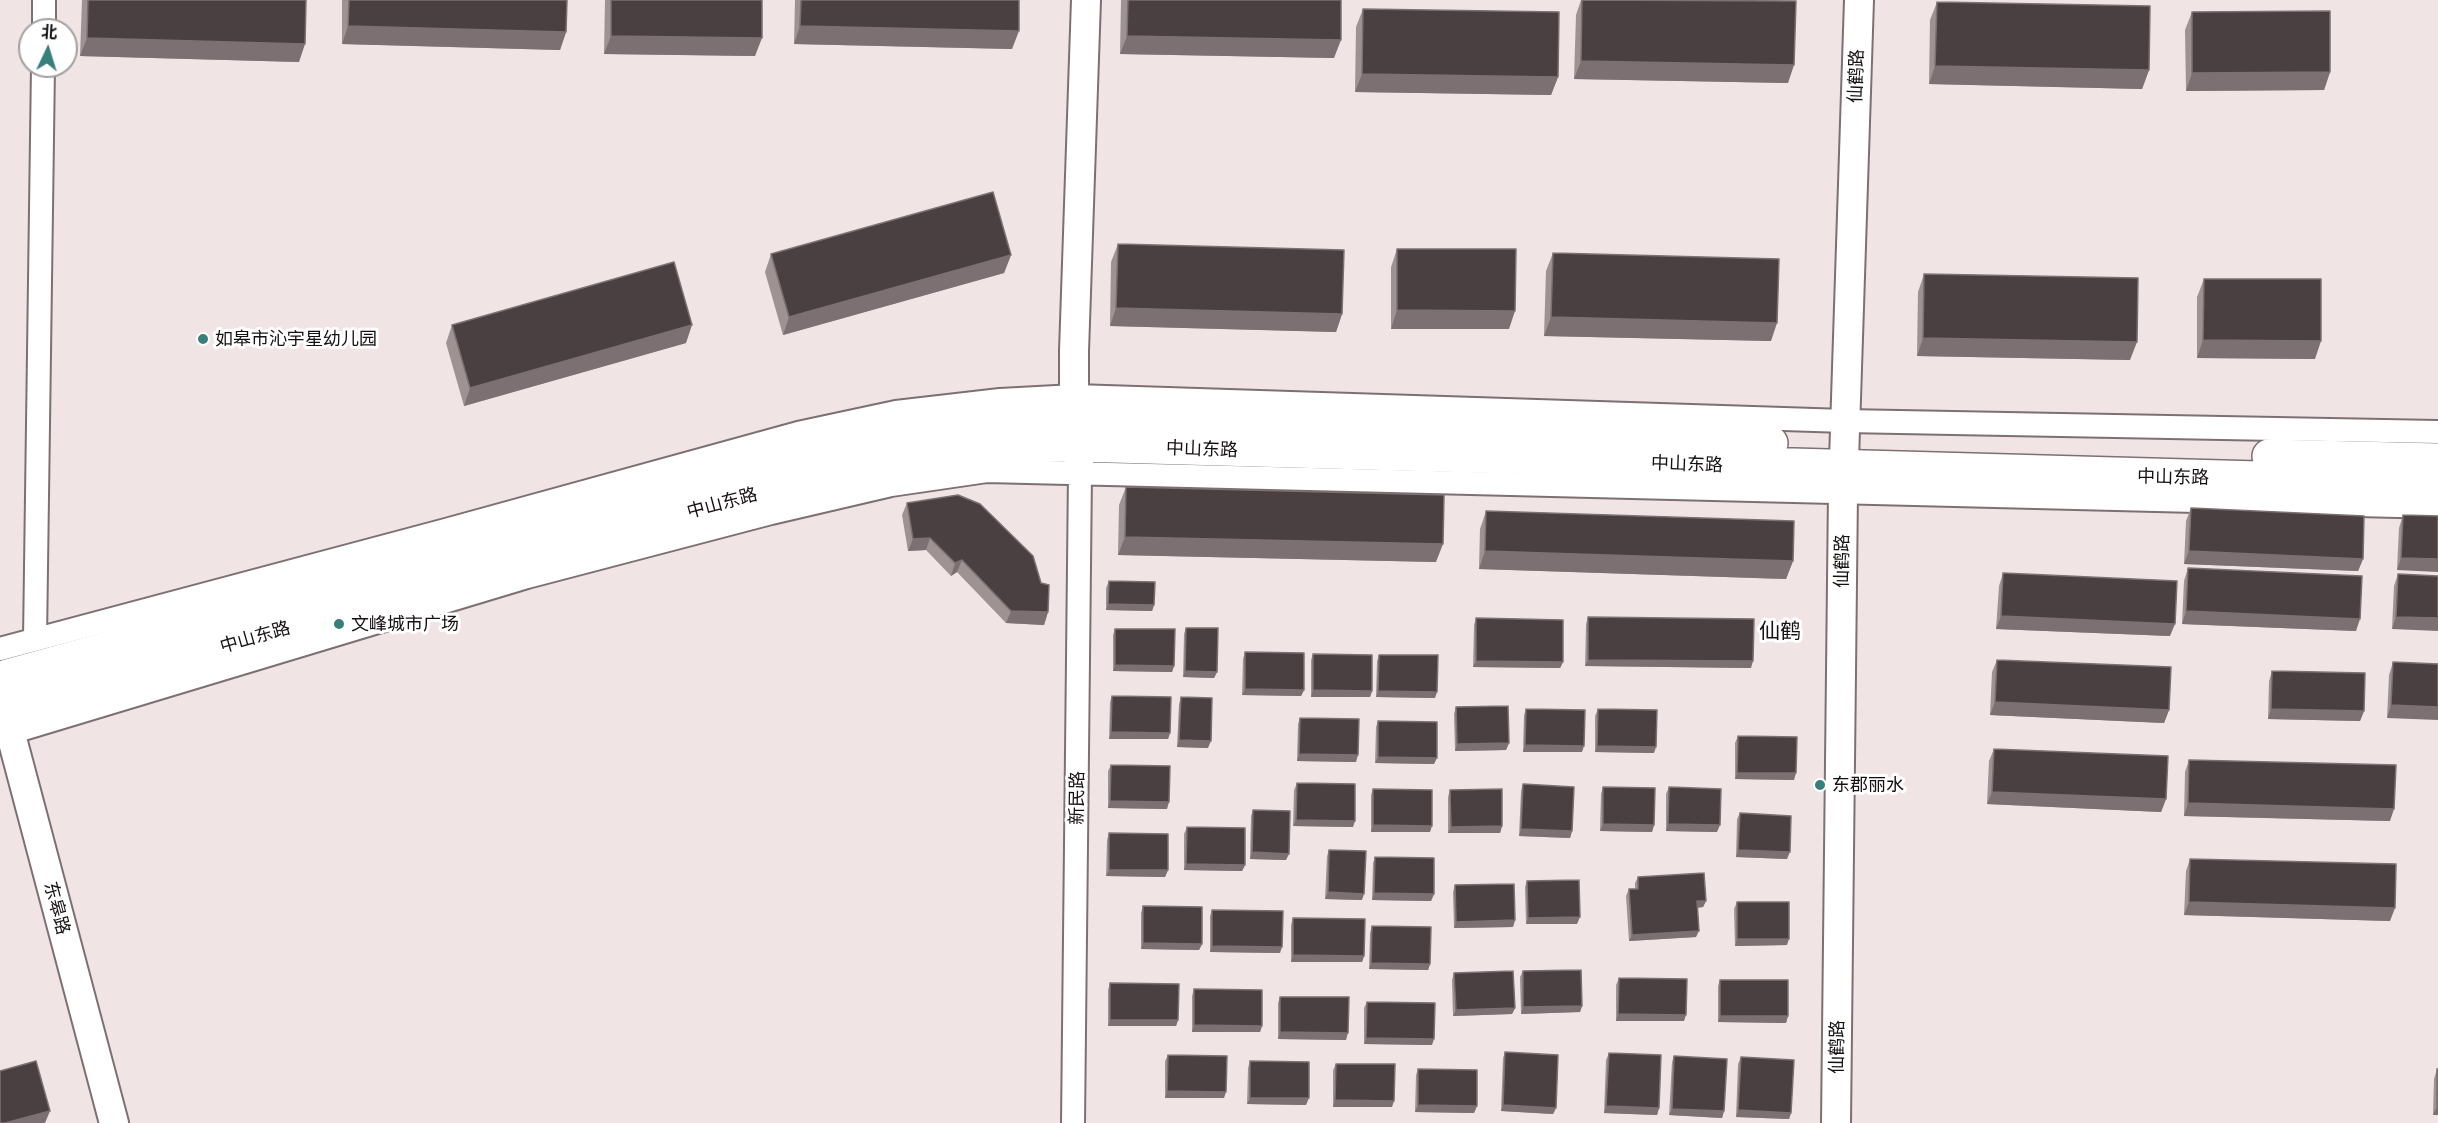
<!DOCTYPE html>
<meta charset="utf-8">
<style>
body{margin:0}
#map{position:relative;width:2438px;height:1123px;overflow:hidden;background:#f1e4e5;font-family:Commissioner,"Noto Sans SC",sans-serif}
canvas{display:block}
.north{position:absolute;left:18px;top:18px;width:60px;height:60px;box-sizing:border-box;background:#fff;border:2px solid #a1a0a0;border-radius:50%;rotate:4deg;font-size:16px;font-weight:700;line-height:24px;text-align:center;color:#151111}
.north::after{content:'';display:block;margin:auto;width:21px;height:27px;background:#377f7b;clip-path:polygon(50% 0,100% 100%,50% 72%,0 100%)}
</style>
<div id="map">
<canvas width="2438" height="1123"></canvas>
<div class="north">北</div>
</div>
<script>
const ctx = document.querySelector('canvas').getContext('2d');
ctx.lineJoin = 'round';
const shape = rows => new Path2D(rows.map(r => 'M' + r).join(''));
function trace(path, color, width, dash) { ctx.strokeStyle = color; ctx.lineWidth = width; ctx.lineCap = dash ? 'butt' : 'round'; ctx.setLineDash(dash || []); ctx.stroke(path); }
function fillPath(path, color) { ctx.fillStyle = color; ctx.fill(path, 'evenodd'); }
function drawText(font, color, halo, rows, align = 'center') {
  ctx.font = font + ' Commissioner,"Noto Sans SC",sans-serif'; ctx.lineWidth = 6; ctx.setLineDash([]); ctx.textBaseline = 'middle'; ctx.strokeStyle = halo; ctx.fillStyle = color; for (const [text, x, y, turn = 0] of rows) {
    ctx.save(); ctx.translate(x, y); ctx.rotate((+turn || 0) * Math.PI / 180); ctx.textAlign = isNaN(turn) ? turn : align; if (halo) ctx.strokeText(text, 0, 0); ctx.fillText(text, 0, 0); ctx.restore();
  }
}
const minor = shape([
 [44,30,44,0],
 [35,639,43,66],
 [0,649,446,530,798,433,896,412,1000,400,1075,396,1845,421,2438,432],
 [0,736,527,577,771,513,891,485,987,471,2438,507],
 [1073,1123,1080,473]
]);
const tertiary = shape([
 [1080,473,1074,420,1074,351,1086,0],
 [0,693,114,1123],
 [1836,1123,1843,491,1859,0]
]);
const primary = shape([
 [2269,456,2438,460],
 [0,678,778,463,938,428,1074,420,1771,443],
 [0,710,710,506,885,463,947,452,1010,446,1078,445,2438,483]
]);
trace(minor, '#7c7072', 26);
trace(tertiary, '#7c7072', 32);
trace(primary, '#7c7072', 36);
trace(minor, '#fff', 22);
trace(tertiary, '#fff', 28);
trace(primary, '#fff', 33);
fillPath(shape([
 [82,0,306,0,299,62,80,56],
 [342,0,567,0,566,32,560,50,342,44],
 [605,0,762,0,755,56,604,54],
 [795,0,1019,0,1012,49,794,44],
 [1121,0,1341,0,1334,58,1120,54],
 [1581,0,1754,0,1788,83,1574,79,1576,15],
 [1937,2,2149,70,2142,89,1929,84,1930,20],
 [1363,9,1558,77,1551,95,1355,92,1356,27],
 [2192,12,2330,72,2324,90,2186,91,2185,30],
 [1118,244,1342,314,1336,332,1110,326,1111,262],
 [1397,249,1509,329,1391,329,1391,267],
 [1553,253,1771,341,1544,336,1546,271],
 [771,254,1011,255,1004,273,783,335,765,272],
 [1924,274,2130,360,1917,356,1918,292],
 [2204,279,2315,359,2197,358,2197,297],
 [452,325,686,343,464,406,446,343],
 [1126,487,1436,562,1118,555,1119,505],
 [907,503,1048,612,1044,625,1006,623,957,572,951,576,926,550,908,551,902,515],
 [2191,508,2363,559,2358,571,2184,564,2186,521],
 [1486,511,1793,561,1786,579,1479,569,1480,529],
 [2403,515,2438,516,2397,570,2399,528],
 [2188,568,2356,631,2182,624,2184,581],
 [2003,573,2170,636,1996,629,1999,586],
 [2398,574,2438,576,2392,629,2394,586],
 [1109,581,1154,605,1152,611,1106,610,1106,588],
 [1588,617,1751,668,1585,666,1586,624],
 [1476,618,1563,662,1560,668,1473,667,1474,625],
 [1186,628,1217,672,1214,678,1183,677,1184,634],
 [1115,629,1174,666,1172,672,1113,671,1113,635],
 [1245,652,1304,690,1301,696,1242,695,1243,659],
 [1313,654,1372,691,1370,697,1311,697,1311,660],
 [1379,655,1435,698,1376,697,1377,661],
 [1997,660,2169,710,2164,723,1990,715,1992,672],
 [2393,662,2438,664,2387,718,2389,675],
 [2272,671,2364,711,2360,721,2268,719,2269,681],
 [1112,696,1170,733,1168,739,1109,739,1110,702],
 [1181,697,1208,748,1177,747,1179,704],
 [1456,707,1509,743,1506,750,1455,751,1454,714],
 [1526,709,1582,752,1523,752,1524,715],
 [1598,709,1654,753,1595,752,1595,716],
 [1300,718,1356,762,1297,761,1298,724],
 [1378,721,1434,764,1375,763,1376,727],
 [1738,736,1794,780,1735,779,1735,743],
 [1994,749,2166,799,2161,812,1987,804,1989,761],
 [2189,760,2390,821,2184,816,2185,772],
 [1111,765,1167,809,1108,808,1108,771],
 [1297,783,1353,827,1293,826,1294,790],
 [1523,784,1572,831,1570,838,1519,836,1521,791],
 [1603,787,1654,825,1652,832,1600,831,1601,794],
 [1669,787,1717,832,1666,831,1666,794],
 [1373,789,1430,832,1371,832,1371,795],
 [1450,790,1502,826,1500,833,1448,833,1448,797],
 [1253,810,1286,860,1250,859,1251,816],
 [1740,813,1787,859,1736,857,1737,819],
 [1187,827,1245,865,1242,871,1184,870,1184,834],
 [1109,833,1168,870,1165,877,1106,876,1107,840],
 [1329,850,1362,900,1325,899,1327,856],
 [1375,857,1434,894,1431,901,1372,900,1373,863],
 [2190,859,2390,921,2184,915,2186,871],
 [1638,877,1706,901,1703,907,1697,908,1696,937,1629,941,1626,896,1629,889,1635,889,1635,883],
 [1527,881,1577,924,1526,924,1525,887],
 [1455,885,1515,920,1513,927,1454,928,1453,892],
 [1737,902,1787,945,1735,946,1734,909],
 [1143,906,1202,944,1199,950,1141,949,1141,913],
 [1212,910,1280,953,1210,952,1210,916],
 [1293,918,1364,956,1362,962,1291,962,1291,925],
 [1372,926,1430,964,1428,970,1369,969,1370,933],
 [1523,971,1582,1006,1580,1012,1521,1014,1520,977],
 [1454,973,1515,1008,1512,1014,1453,1016,1452,980],
 [1619,978,1684,1021,1616,1021,1616,985],
 [1720,980,1788,1016,1786,1023,1718,1022,1718,986],
 [1110,983,1178,1020,1176,1026,1108,1026,1108,990],
 [1194,989,1262,1026,1260,1032,1192,1032,1192,996],
 [1280,997,1346,1040,1278,1039,1278,1003],
 [1367,1002,1432,1045,1364,1044,1364,1008],
 [1505,1052,1556,1108,1553,1114,1501,1111,1503,1058],
 [1609,1053,1659,1108,1657,1115,1604,1113,1606,1060],
 [1168,1055,1224,1098,1165,1098,1165,1061],
 [1674,1056,1724,1111,1722,1118,1669,1115,1672,1062],
 [1741,1057,1791,1113,1789,1119,1736,1117,1738,1064],
 [1250,1061,1306,1105,1247,1104,1248,1068],
 [1336,1064,1392,1107,1333,1107,1333,1070],
 [1418,1069,1477,1106,1474,1113,1415,1112,1416,1075],
 [2437,1069,2438,1069,2438,1115,2433,1115,2434,1079]
]), '#9e9293');
fillPath(shape([
 [348,26,566,32,560,50,342,44],
 [800,26,1019,31,1012,49,794,44],
 [611,36,762,38,755,56,604,54],
 [1127,36,1341,40,1334,58,1120,54],
 [87,38,305,44,299,62,80,56],
 [1581,61,1794,65,1788,83,1574,79],
 [1935,66,2149,70,2142,89,1929,84],
 [2330,72,2324,90,2186,91,2192,73],
 [1362,74,1558,77,1551,95,1355,92],
 [1011,255,1004,273,783,335,789,317],
 [1116,308,1342,314,1336,332,1110,326],
 [1397,310,1515,311,1509,329,1391,329],
 [1551,317,1777,323,1771,341,1544,336],
 [692,325,686,343,464,406,470,388],
 [1923,338,2137,342,2130,360,1917,356],
 [2203,340,2321,341,2315,359,2197,358],
 [1125,537,1443,544,1436,562,1118,555],
 [930,538,926,550,908,551,913,539],
 [1485,551,1793,561,1786,579,1479,569],
 [2189,551,2363,559,2358,571,2184,564],
 [2401,558,2438,559,2438,572,2397,570],
 [962,560,957,572,951,576,955,563],
 [1108,604,1154,605,1152,611,1106,610],
 [1011,611,1048,612,1044,625,1006,623],
 [2186,611,2360,619,2356,631,2182,624],
 [2001,616,2175,624,2170,636,1996,629],
 [2396,617,2438,618,2438,631,2392,629],
 [1588,660,1753,661,1751,668,1585,666],
 [1476,661,1563,662,1560,668,1473,667],
 [1115,665,1174,666,1172,672,1113,671],
 [1185,671,1217,672,1214,678,1183,677],
 [1245,689,1304,690,1301,696,1242,695],
 [1313,690,1372,691,1370,697,1311,697],
 [1378,691,1437,692,1435,698,1376,697],
 [1995,702,2169,710,2164,723,1990,715],
 [2391,705,2438,707,2438,720,2387,718],
 [2271,709,2364,711,2360,721,2268,719],
 [1111,732,1170,733,1168,739,1109,739],
 [1179,740,1211,741,1208,748,1177,747],
 [1509,743,1506,750,1455,751,1457,744],
 [1525,745,1584,746,1582,752,1523,752],
 [1597,746,1656,747,1654,753,1595,752],
 [1299,754,1358,755,1356,762,1297,761],
 [1378,757,1437,758,1434,764,1375,763],
 [1737,773,1796,773,1794,780,1735,779],
 [1992,792,2166,799,2161,812,1987,804],
 [1110,801,1169,802,1167,809,1108,808],
 [2188,803,2394,809,2390,821,2184,816],
 [1296,820,1355,821,1353,827,1293,826],
 [1603,824,1654,825,1652,832,1600,831],
 [1668,824,1720,825,1717,832,1666,831],
 [1373,825,1432,826,1430,832,1371,832],
 [1502,826,1500,833,1448,833,1451,827],
 [1521,829,1572,831,1570,838,1519,836],
 [1738,850,1790,852,1787,859,1736,857],
 [1252,852,1289,854,1286,860,1250,859],
 [1186,864,1245,865,1242,871,1184,870],
 [1109,870,1168,870,1165,877,1106,876],
 [1328,892,1364,894,1362,900,1325,899],
 [1374,893,1434,894,1431,901,1372,900],
 [1697,901,1706,901,1703,907,1694,908],
 [2189,902,2395,908,2390,921,2184,915],
 [1580,917,1577,924,1526,924,1528,918],
 [1515,920,1513,927,1454,928,1456,922],
 [1699,931,1696,937,1629,941,1632,935],
 [1737,939,1789,939,1787,945,1735,946],
 [1143,943,1202,944,1199,950,1141,949],
 [1212,946,1282,947,1280,953,1210,952],
 [1293,955,1364,956,1362,962,1291,962],
 [1371,963,1430,964,1428,970,1369,969],
 [1582,1006,1580,1012,1521,1014,1523,1007],
 [1515,1008,1512,1014,1453,1016,1456,1010],
 [1618,1014,1686,1015,1684,1021,1616,1021],
 [1720,1016,1788,1016,1786,1023,1718,1022],
 [1110,1020,1178,1020,1176,1026,1108,1026],
 [1194,1025,1262,1026,1260,1032,1192,1032],
 [1280,1032,1348,1033,1346,1040,1278,1039],
 [1366,1038,1434,1039,1432,1045,1364,1044],
 [1167,1091,1226,1092,1224,1098,1165,1098],
 [1250,1098,1309,1098,1306,1105,1247,1104],
 [1335,1100,1394,1101,1392,1107,1333,1107],
 [1418,1105,1477,1106,1474,1113,1415,1112],
 [1503,1105,1556,1108,1553,1114,1501,1111],
 [1606,1106,1659,1108,1657,1115,1604,1113],
 [2437,1106,2438,1106,2438,1115,2433,1115],
 [1672,1109,1724,1111,1722,1118,1669,1115],
 [1738,1110,1791,1113,1789,1119,1736,1117],
 [50,1111,45,1123,5,1123]
]), '#7c7072');
const building = shape([
 [88,0,306,0,305,44,87,38,88,0],
 [349,0,567,0,566,32,348,26,349,0],
 [611,0,762,0,762,38,611,36,611,0],
 [801,0,1019,0,1019,31,800,26,801,0],
 [1128,0,1341,0,1341,40,1127,36,1128,0],
 [1582,0,1796,1,1794,65,1581,61,1582,0],
 [1937,2,2150,6,2149,70,1935,66,1937,2],
 [1363,9,1559,12,1558,77,1362,74,1363,9],
 [2330,11,2330,72,2192,73,2192,12,2330,11],
 [993,192,1011,255,789,317,771,254,993,192],
 [1118,244,1344,250,1342,314,1116,308,1118,244],
 [1397,249,1516,249,1515,311,1397,310,1397,249],
 [1553,253,1779,259,1777,323,1551,317,1553,253],
 [674,262,692,325,470,388,452,325,674,262],
 [1924,274,2138,278,2137,342,1923,338,1924,274],
 [2204,279,2321,279,2321,341,2203,340,2204,279],
 [1126,487,1444,495,1443,544,1125,537,1126,487],
 [958,495,980,504,1033,556,1041,583,1049,585,1048,612,1011,611,962,560,955,563,930,538,913,539,907,503,958,495],
 [2191,508,2364,516,2363,559,2189,551,2191,508],
 [1486,511,1794,521,1793,561,1485,551,1486,511],
 [2403,515,2438,516,2438,559,2401,558,2403,515],
 [2188,568,2362,576,2360,619,2186,611,2188,568],
 [2003,573,2177,581,2175,624,2001,616,2003,573],
 [2398,574,2438,576,2438,618,2396,617,2398,574],
 [1109,581,1155,582,1154,605,1108,604,1109,581],
 [1588,617,1754,619,1753,661,1588,660,1588,617],
 [1476,618,1563,620,1563,662,1476,661,1476,618],
 [1186,628,1218,628,1217,672,1185,671,1186,628],
 [1115,629,1175,629,1174,666,1115,665,1115,629],
 [1245,652,1304,653,1304,690,1245,689,1245,652],
 [1313,654,1372,655,1372,691,1313,690,1313,654],
 [1379,655,1438,655,1437,692,1378,691,1379,655],
 [1997,660,2171,667,2169,710,1995,702,1997,660],
 [2393,662,2438,664,2438,707,2391,705,2393,662],
 [2272,671,2365,673,2364,711,2271,709,2272,671],
 [1112,696,1171,697,1170,733,1111,732,1112,696],
 [1181,697,1212,698,1211,741,1179,740,1181,697],
 [1508,706,1509,743,1457,744,1456,707,1508,706],
 [1526,709,1585,710,1584,746,1525,745,1526,709],
 [1598,709,1657,710,1656,747,1597,746,1598,709],
 [1300,718,1359,719,1358,755,1299,754,1300,718],
 [1378,721,1437,722,1437,758,1378,757,1378,721],
 [1738,736,1797,737,1796,773,1737,773,1738,736],
 [1994,749,2168,756,2166,799,1992,792,1994,749],
 [2189,760,2396,765,2394,809,2188,803,2189,760],
 [1111,765,1170,766,1169,802,1110,801,1111,765],
 [1297,783,1355,784,1355,821,1296,820,1297,783],
 [1523,784,1574,787,1572,831,1521,829,1523,784],
 [1603,787,1655,788,1654,825,1603,824,1603,787],
 [1669,787,1721,789,1720,825,1668,824,1669,787],
 [1373,789,1432,790,1432,826,1373,825,1373,789],
 [1502,789,1502,826,1451,827,1450,790,1502,789],
 [1253,810,1290,811,1289,854,1252,852,1253,810],
 [1740,813,1791,816,1790,852,1738,850,1740,813],
 [1187,827,1245,828,1245,865,1186,864,1187,827],
 [1109,833,1168,834,1168,870,1109,870,1109,833],
 [1329,850,1366,851,1364,894,1328,892,1329,850],
 [1375,857,1434,858,1434,894,1374,893,1375,857],
 [2190,859,2396,864,2395,908,2189,902,2190,859],
 [1704,873,1706,901,1697,901,1699,931,1632,935,1629,889,1638,889,1638,877,1704,873],
 [1579,880,1580,917,1528,918,1527,881,1579,880],
 [1514,884,1515,920,1456,922,1455,885,1514,884],
 [1737,902,1789,902,1789,939,1737,939,1737,902],
 [1143,906,1202,907,1202,944,1143,943,1143,906],
 [1212,910,1283,911,1282,947,1212,946,1212,910],
 [1293,918,1365,919,1364,956,1293,955,1293,918],
 [1372,926,1431,927,1430,964,1371,963,1372,926],
 [1581,970,1582,1006,1523,1007,1523,971,1581,970],
 [1513,971,1515,1008,1456,1010,1454,973,1513,971],
 [1619,978,1687,979,1686,1015,1618,1014,1619,978],
 [1720,980,1788,980,1788,1016,1720,1016,1720,980],
 [1110,983,1179,984,1178,1020,1110,1020,1110,983],
 [1194,989,1262,990,1262,1026,1194,1025,1194,989],
 [1280,997,1349,997,1348,1033,1280,1032,1280,997],
 [1367,1002,1435,1003,1434,1039,1366,1038,1367,1002],
 [1505,1052,1558,1055,1556,1108,1503,1105,1505,1052],
 [1609,1053,1661,1055,1659,1108,1606,1106,1609,1053],
 [1168,1055,1227,1056,1226,1092,1167,1091,1168,1055],
 [1674,1056,1727,1059,1724,1111,1672,1109,1674,1056],
 [1741,1057,1794,1060,1791,1113,1738,1110,1741,1057],
 [36,1061,50,1111,5,1123,0,1123,0,1071,36,1061],
 [1250,1061,1309,1062,1309,1098,1250,1098,1250,1061],
 [1336,1064,1395,1064,1394,1101,1335,1100,1336,1064],
 [1418,1069,1477,1070,1477,1106,1418,1105,1418,1069],
 [2437,1069,2438,1069,2438,1106,2437,1106,2437,1069]
]);
fillPath(building, '#4a3f41');
trace(building, '#7c7072', 1.5);
for (const [x, y, r, color] of [
 [203,339,6,"#377f7b"],
 [339,624,6,"#377f7b"],
 [1820,785,6,"#377f7b"]
]) { const dot = new Path2D(); dot.arc(x, y, r, 0, 2 * Math.PI); ctx.fillStyle = color; ctx.fill(dot); trace(dot, '#fff', 2); }
drawText('18px', '#151111', '#fff', [
 ["仙鹤路",1856,76,-88],
 ["中山东路",1202,449,2],
 ["中山东路",1687,464,2],
 ["中山东路",2173,477,1],
 ["中山东路",722,503,-15],
 ["仙鹤路",1842,561,-89],
 ["中山东路",255,637,-16],
 ["新民路",1077,798,-89],
 ["东皋路",57,908,75],
 ["仙鹤路",1837,1047,-89]
]);
drawText('18px', '#151111', '#fff', [
 ["如皋市沁宇星幼儿园",215,339],
 ["文峰城市广场",351,624],
 ["东郡丽水",1832,785]
], 'left');
drawText('21px', '#151111', '#fff', [
 ["仙鹤",1780,631]
]);
</script>
